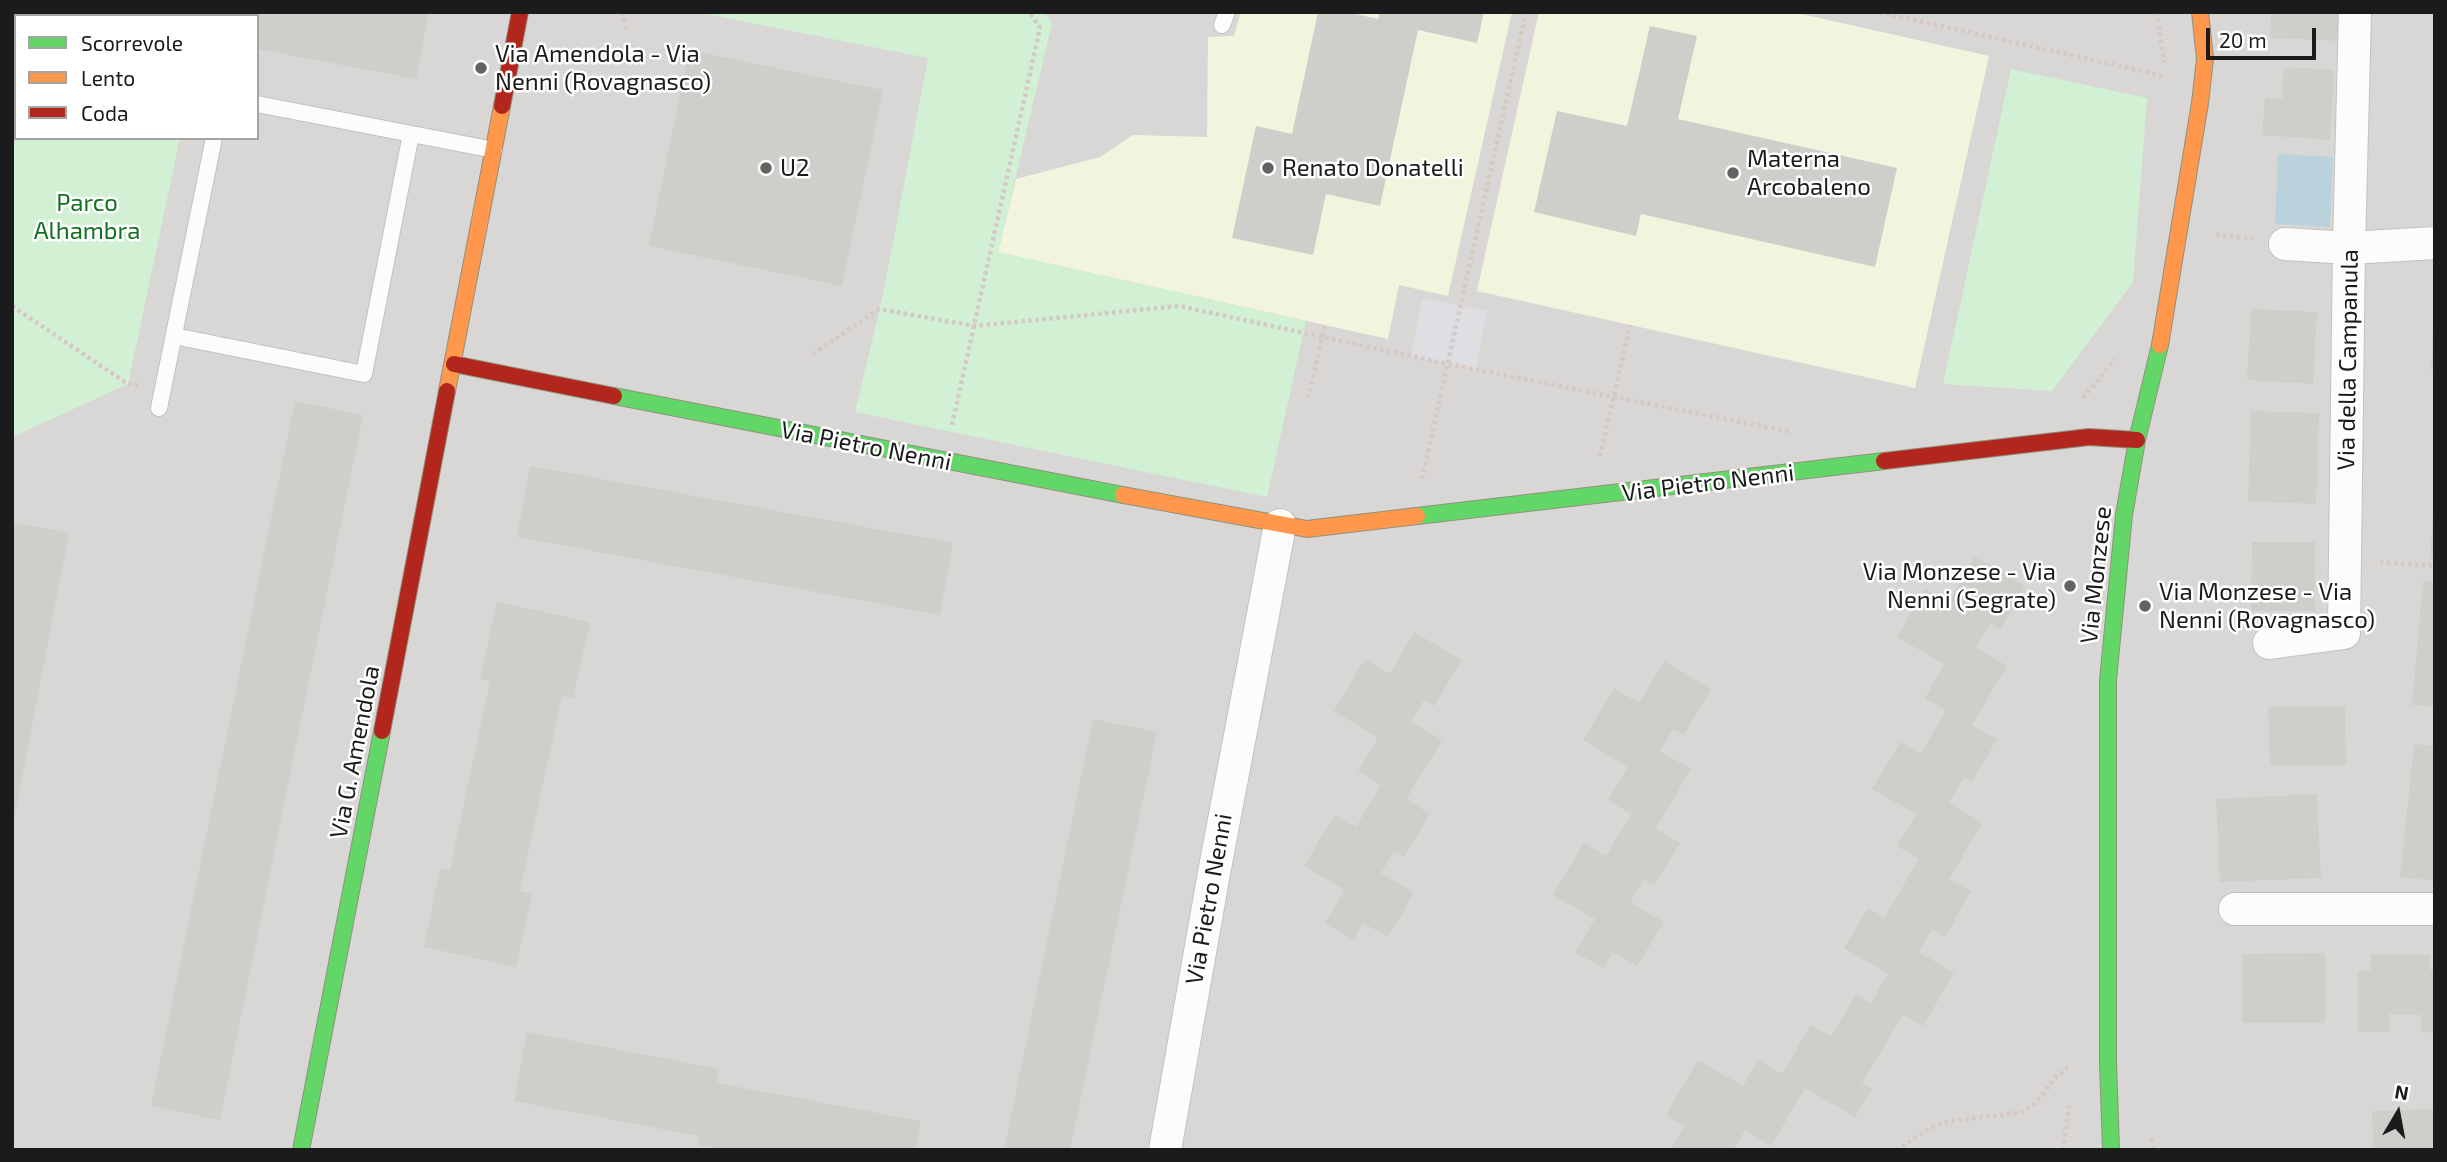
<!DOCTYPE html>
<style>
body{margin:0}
#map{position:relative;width:2447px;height:1162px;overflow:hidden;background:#e9e8e4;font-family:"Exo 2",sans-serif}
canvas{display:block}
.frame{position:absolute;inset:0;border:14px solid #1b1b1b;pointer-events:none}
.legend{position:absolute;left:14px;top:14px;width:245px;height:126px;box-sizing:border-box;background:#fff;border:2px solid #a4a4a4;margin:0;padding:9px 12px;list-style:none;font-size:21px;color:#1b1b1b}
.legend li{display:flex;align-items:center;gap:14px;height:35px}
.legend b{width:35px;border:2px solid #a4a4a4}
.north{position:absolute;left:2363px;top:1078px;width:70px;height:70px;-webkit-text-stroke:5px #fff;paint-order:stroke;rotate:10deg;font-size:19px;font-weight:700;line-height:28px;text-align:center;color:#1b1b1b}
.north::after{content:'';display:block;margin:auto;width:24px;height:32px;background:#1b1b1b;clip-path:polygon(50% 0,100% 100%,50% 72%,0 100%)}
.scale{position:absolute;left:2206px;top:28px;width:110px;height:32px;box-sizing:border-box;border:4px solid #1b1b1b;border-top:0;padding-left:9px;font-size:21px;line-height:24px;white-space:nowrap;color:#1b1b1b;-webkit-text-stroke:5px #fff;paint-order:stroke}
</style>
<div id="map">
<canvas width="2447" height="1162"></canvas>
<div class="frame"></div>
<ul class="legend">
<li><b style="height:9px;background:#63d668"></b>Scorrevole</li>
<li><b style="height:9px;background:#ff974d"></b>Lento</li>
<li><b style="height:9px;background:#b3261e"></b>Coda</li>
</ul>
<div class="north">N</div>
<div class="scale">20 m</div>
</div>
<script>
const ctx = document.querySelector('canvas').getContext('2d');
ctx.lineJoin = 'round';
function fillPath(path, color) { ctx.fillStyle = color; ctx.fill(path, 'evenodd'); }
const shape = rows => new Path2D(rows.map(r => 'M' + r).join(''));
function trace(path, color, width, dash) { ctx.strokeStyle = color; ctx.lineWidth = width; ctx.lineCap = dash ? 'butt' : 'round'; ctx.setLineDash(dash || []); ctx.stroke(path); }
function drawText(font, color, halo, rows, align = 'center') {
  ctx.font = font + ' "Exo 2",sans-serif'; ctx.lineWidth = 5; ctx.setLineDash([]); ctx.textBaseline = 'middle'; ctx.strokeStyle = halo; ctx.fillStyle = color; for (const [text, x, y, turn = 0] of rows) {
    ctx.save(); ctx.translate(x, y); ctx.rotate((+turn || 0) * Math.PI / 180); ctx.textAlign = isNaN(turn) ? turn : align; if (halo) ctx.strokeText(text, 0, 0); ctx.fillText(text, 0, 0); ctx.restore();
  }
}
fillPath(shape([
 [12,12,2435,12,2435,1150,12,1150],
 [16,16,257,16,257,138,16,138]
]), '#d9d7d5');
fillPath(shape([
 [1241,12,1512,12,1448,296,1399,285,1388,339,998,252,1016,179,1100,157,1133,135,1207,137,1208,37,1234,36],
 [1539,12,1792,12,1989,56,1915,388,1477,291]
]), '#f3f4de');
fillPath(shape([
 [697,12,1044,12,1052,23,998,252,1306,321,1267,497,855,412,883,295,928,58],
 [12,40,16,40,16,138,180,138,128,384,12,437],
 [2011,69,2147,98,2133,282,2052,391,1943,384]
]), '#d2f0d4');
fillPath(shape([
 [557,31,689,50,649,246,842,286,818,407,517,349,506,342,499,329,500,318],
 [257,129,456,169,416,370,199,326,236,138,257,138],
 [1341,353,1595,405,1580,479,1536,470,1531,492,1321,448],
 [1069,527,1259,564,1229,718,1039,682]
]), '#d8d7d5');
fillPath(shape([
 [1422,298,1487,311,1476,369,1411,356]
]), '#dfdee3');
fillPath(shape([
 [2278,154,2333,157,2330,227,2275,224]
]), '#b9d2dc');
fillPath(shape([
 [74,12,429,12,416,79,257,49,257,16,85,16],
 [1318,12,1347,12,1378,19,1380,12,1484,12,1477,43,1418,30,1380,206,1326,194,1313,255,1232,238,1256,126,1292,134],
 [2271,12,2344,12,2343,41,2270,38],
 [1650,26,1697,36,1678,119,1897,168,1875,267,1641,214,1636,236,1534,212,1557,111,1627,126],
 [689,50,883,90,842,286,649,246],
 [2284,67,2334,70,2330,140,2262,135,2265,98,2282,99],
 [2251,309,2317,312,2313,384,2247,380],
 [2433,324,2435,324,2435,372,2431,372],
 [295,401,363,415,220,1120,151,1106],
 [2251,411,2319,413,2316,504,2248,501],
 [530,466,953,543,940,615,517,537],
 [2433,510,2435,510,2435,559,2430,559],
 [12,522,69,533,14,820,12,820],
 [2252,542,2315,542,2315,611,2251,611],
 [1975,557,2025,586,2000,629,1990,623,1976,647,2007,666,1972,725,1997,739,1972,782,1964,777,1949,803,1982,823,1949,879,1971,891,1945,937,1932,929,1919,952,1954,973,1923,1026,1903,1014,1862,1083,1872,1089,1855,1117,1805,1088,1771,1146,1745,1130,1733,1150,1670,1150,1684,1126,1666,1115,1698,1060,1743,1086,1758,1060,1782,1074,1811,1025,1831,1036,1856,995,1871,1003,1888,974,1844,948,1868,908,1884,918,1919,859,1897,846,1916,814,1872,789,1900,742,1921,754,1946,710,1925,698,1944,664,1897,637,1925,589,1949,602],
 [2423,581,2435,582,2435,707,2412,705],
 [497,602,590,622,573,698,562,696,520,891,532,894,516,967,424,947,440,869,450,870,490,681,480,679],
 [1414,632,1462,660,1434,706,1424,700,1411,721,1442,740,1406,799,1430,814,1404,857,1394,851,1381,873,1414,893,1388,937,1363,923,1353,939,1325,923,1345,890,1304,866,1335,814,1356,827,1381,785,1358,771,1378,738,1334,711,1365,659,1390,674],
 [1664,661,1711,689,1684,735,1673,729,1660,751,1691,769,1656,828,1680,843,1654,886,1644,880,1630,902,1664,922,1637,966,1613,952,1603,968,1575,952,1595,919,1553,895,1584,843,1606,856,1631,814,1608,800,1628,767,1583,740,1614,688,1639,703],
 [2345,706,2346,765,2270,766,2268,707],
 [1093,719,1157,732,1070,1150,1004,1150],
 [2414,744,2435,746,2435,881,2400,877],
 [2317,794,2321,878,2220,882,2216,799],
 [2325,953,2325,1023,2242,1023,2242,954],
 [2371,954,2430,955,2430,970,2435,970,2435,1032,2421,1033,2421,1015,2389,1014,2389,1032,2358,1032,2358,971,2371,971],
 [527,1032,719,1069,717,1083,921,1121,916,1150,724,1150,698,1145,699,1136,514,1101],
 [2435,1109,2435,1150,2373,1150,2372,1111]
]), '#d0cecb');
const lane = shape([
 [1222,25,1227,12],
 [257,104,494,150],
 [174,336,364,374,411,134],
 [159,408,214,138]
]);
const street = shape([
 [2285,244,2349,248,2435,243],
 [2269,643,2344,633,2349,248,2355,12],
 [2235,909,2435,909],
 [1165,1150,1214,873,1280,525]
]);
const fast = shape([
 [614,396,1123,495],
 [1417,516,1884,461],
 [301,1150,382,731],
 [2111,1150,2108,1062,2108,680,2124,515,2137,440,2160,345]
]);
const slow = shape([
 [2160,345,2200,103,2205,59,2200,12],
 [447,391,502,106],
 [1123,495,1307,529,1417,516]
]);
const jam = shape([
 [502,106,520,12],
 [454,364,614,396],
 [1884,461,2089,437,2137,440],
 [382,731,447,391]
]);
trace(lane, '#c2c2c0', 18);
trace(street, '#c2c2c0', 34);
trace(fast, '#8f927e', 18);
trace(slow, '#8f927e', 18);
trace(jam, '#8f927e', 18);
trace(shape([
 [622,12,627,32],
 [1879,12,2164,76],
 [2157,12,2164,63],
 [2216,235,2253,239],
 [12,306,128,384,138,385],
 [813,354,879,309,974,326,1179,306,1448,364,1791,432],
 [1308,398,1325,325],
 [2083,398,2115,359],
 [952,425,1040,28,1029,12],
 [1600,456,1630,325],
 [1422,479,1526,12],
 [2380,562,2435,566],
 [2151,1139,2153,1150],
 [1896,1150,1932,1127,1952,1121,2023,1112,2036,1103,2055,1078,2070,1066],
 [2063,1150,2069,1105]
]), '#d5c8c5', 4.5, [3.5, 3.5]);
trace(lane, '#fcfcfb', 16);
trace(street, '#fcfcfb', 32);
trace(fast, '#63d668', 16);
trace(slow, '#ff974d', 16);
trace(jam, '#b3261e', 16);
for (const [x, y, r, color] of [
 [481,68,7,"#636361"],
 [766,168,7,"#636361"],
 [1268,168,7,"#636361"],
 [1733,173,7,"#636361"],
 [2070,586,7,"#636361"],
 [2145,606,7,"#636361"]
]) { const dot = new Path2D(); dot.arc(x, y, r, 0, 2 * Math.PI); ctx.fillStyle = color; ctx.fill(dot); trace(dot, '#fff', 2.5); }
drawText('24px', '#1b1b1b', '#fff', [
 ["Via Amendola - Via",495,54],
 ["Nenni (Rovagnasco)",495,82],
 ["Materna",1747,159],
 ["Arcobaleno",1747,187],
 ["U2",780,168],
 ["Renato Donatelli",1282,168],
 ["Via Monzese - Via",2056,572,"right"],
 ["Nenni (Segrate)",2056,600,"right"],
 ["Via Monzese - Via",2159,592],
 ["Nenni (Rovagnasco)",2159,620]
], 'left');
drawText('24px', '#11721e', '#fff', [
 ["Parco",87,203],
 ["Alhambra",87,231]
]);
drawText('24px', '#1b1b1b', '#fff', [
 ["Via della Campanula",2348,360,-89],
 ["Via Pietro Nenni",866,446,11],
 ["Via Pietro Nenni",1708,483,-7],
 ["Via Monzese",2096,575,-84],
 ["Via G. Amendola",355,752,-79],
 ["Via Pietro Nenni",1209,899,-80]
]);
</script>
